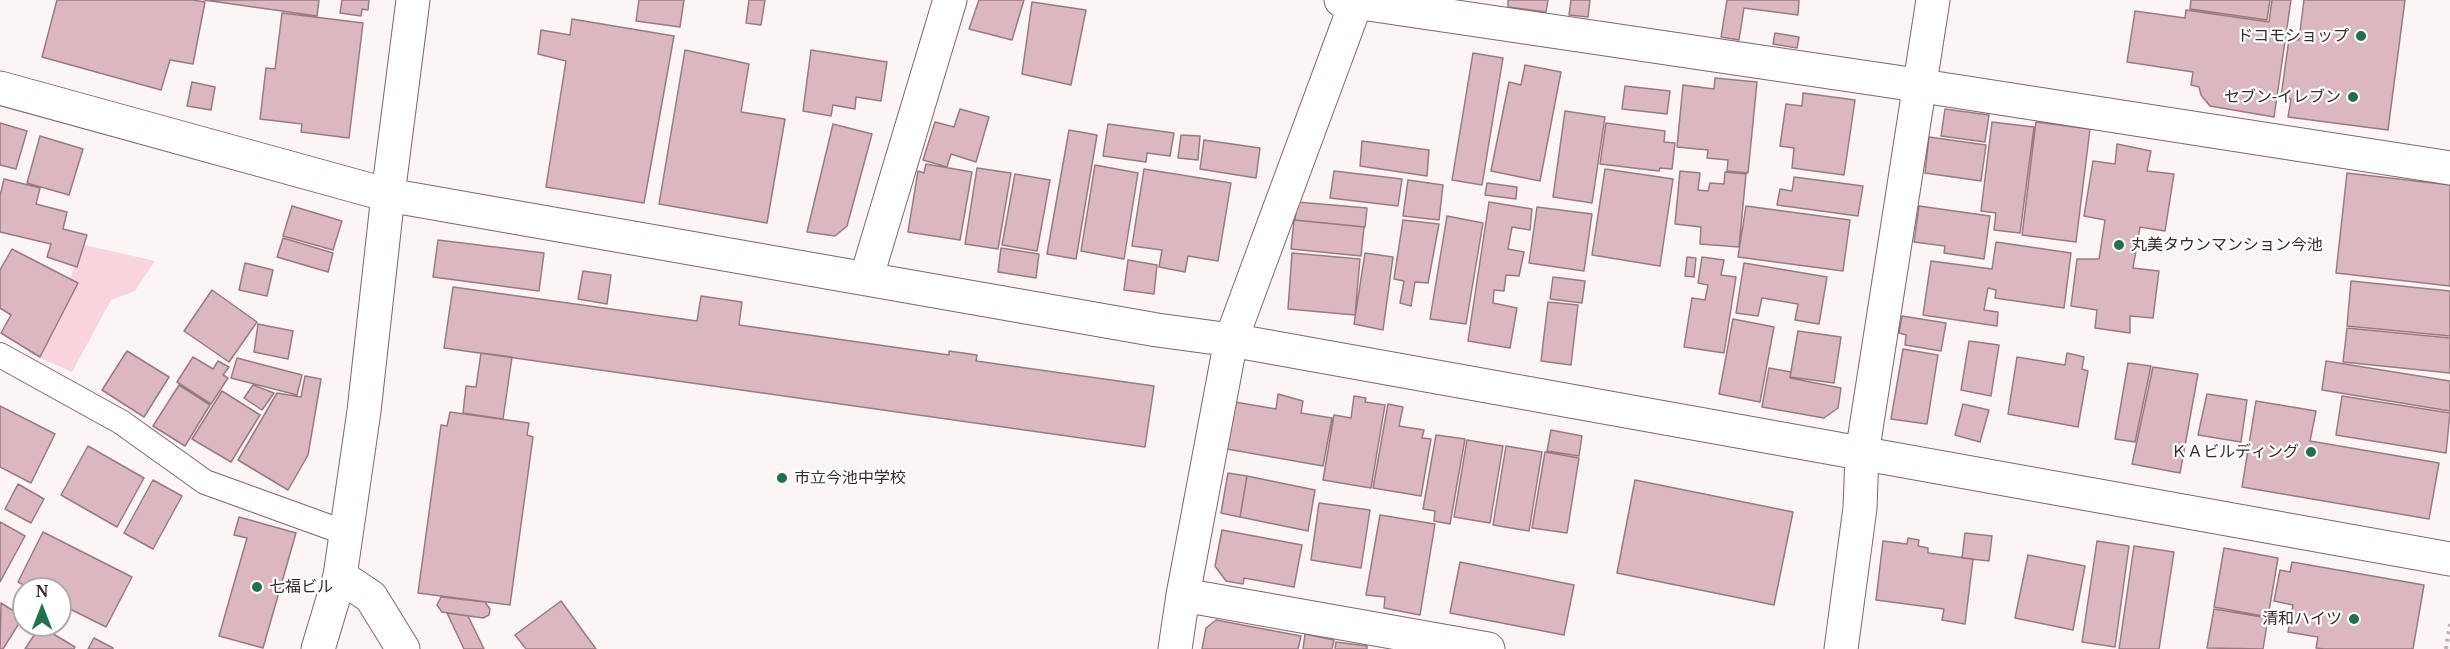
<!DOCTYPE html>
<meta charset="utf-8">
<style>
body{margin:0}
#map{position:relative;width:2450px;height:649px;overflow:hidden;background:#fcf5f6;font-family:"Noto Serif",serif}
canvas{display:block}
.north{position:absolute;left:12px;top:577px;width:60px;height:60px;box-sizing:border-box;background:#fff;border:2px solid #afaaab;border-radius:50%;rotate:0deg;font-size:16px;font-weight:700;line-height:24px;text-align:center;color:#372a2d}
.north::after{content:'';display:block;margin:auto;width:21px;height:27px;background:#1c7447;clip-path:polygon(50% 0,100% 100%,50% 72%,0 100%)}
</style>
<div id="map">
<canvas width="2450" height="649"></canvas>
<div class="north">N</div>
</div>
<script>
const ctx = document.querySelector('canvas').getContext('2d');
ctx.lineJoin = 'round';
function fillPath(path, color) { ctx.fillStyle = color; ctx.fill(path, 'evenodd'); }
const shape = rows => new Path2D(rows.map(r => 'M' + r).join(''));
function trace(path, color, width, dash) { ctx.strokeStyle = color; ctx.lineWidth = width; ctx.lineCap = dash ? 'butt' : 'round'; ctx.setLineDash(dash || []); ctx.stroke(path); }
function drawText(font, color, halo, rows, align = 'center') {
  ctx.font = font + ' "Noto Serif","Noto Sans JP",serif'; ctx.lineWidth = 4.5; ctx.setLineDash([]); ctx.textBaseline = 'middle'; ctx.strokeStyle = halo; ctx.fillStyle = color; for (const [text, x, y, turn = 0] of rows) {
    ctx.save(); ctx.translate(x, y); ctx.rotate((+turn || 0) * Math.PI / 180); ctx.textAlign = isNaN(turn) ? turn : align; if (halo) ctx.strokeText(text, 0, 0); ctx.fillText(text, 0, 0); ctx.restore();
  }
}
fillPath(shape([
 [80,244,155,261,135,291,111,300,72,372,29,353,67,291]
]), '#fad4db');
const building = shape([
 [57,0,193,0,205,2,193,64,170,60,161,90,42,57,57,0],
 [204,0,319,0,317,16,204,0],
 [342,0,369,0,368,10,362,9,361,16,340,13,342,0],
 [639,0,684,0,680,27,636,21,639,0],
 [749,0,765,0,761,25,746,23,749,0],
 [979,0,1024,0,1012,40,969,29,979,0],
 [1508,0,1548,0,1546,12,1508,7,1508,0],
 [1571,0,1590,0,1588,17,1569,15,1571,0],
 [1727,0,1799,0,1798,15,1744,8,1739,40,1721,37,1727,0],
 [2191,0,2270,0,2267,20,2190,9,2191,0],
 [2272,0,2291,0,2274,117,2210,106,2201,95,2199,87,2191,85,2193,72,2127,62,2135,11,2185,18,2186,10,2269,22,2272,0],
 [2304,0,2405,0,2388,130,2288,117,2291,99,2281,97,2289,39,2299,40,2304,0],
 [1032,2,1086,10,1071,85,1022,74,1032,2],
 [282,13,363,23,349,138,301,132,302,124,260,119,266,68,275,69,282,13],
 [572,19,674,36,644,203,546,187,566,61,538,54,541,30,570,35,572,19],
 [1775,33,1799,37,1797,48,1773,44,1775,33],
 [685,50,749,64,741,112,785,119,767,223,659,204,685,50],
 [811,50,887,62,881,101,856,97,855,109,833,105,831,116,803,111,811,50],
 [1473,53,1503,58,1482,185,1452,180,1473,53],
 [1525,65,1561,72,1540,181,1491,171,1509,82,1521,85,1525,65],
 [1715,78,1757,82,1748,173,1727,171,1728,160,1707,158,1708,150,1677,147,1683,85,1714,89,1715,78],
 [192,82,215,87,211,110,187,106,192,82],
 [1625,86,1670,91,1667,114,1622,109,1625,86],
 [1803,93,1855,100,1844,175,1792,168,1794,148,1780,146,1786,104,1802,106,1803,93],
 [960,109,989,117,976,162,951,154,947,167,923,160,935,122,954,127,960,109],
 [1945,109,1989,115,1985,142,1941,136,1945,109],
 [1565,111,1605,117,1592,203,1553,197,1565,111],
 [1992,122,2034,127,2020,233,1994,230,1996,213,1981,211,1992,122],
 [2036,122,2090,129,2076,242,2022,235,2036,122],
 [0,123,27,131,16,169,0,165,0,123],
 [1606,123,1665,131,1664,142,1675,143,1672,169,1660,168,1659,171,1600,164,1606,123],
 [833,124,872,134,847,226,835,236,807,232,833,124],
 [1108,124,1174,133,1170,156,1147,153,1146,162,1103,156,1108,124],
 [1069,130,1097,135,1076,259,1047,254,1069,130],
 [1181,135,1200,136,1198,160,1178,158,1181,135],
 [40,136,83,149,69,195,27,183,40,136],
 [1929,137,1986,145,1981,181,1925,173,1929,137],
 [1204,140,1260,148,1256,178,1200,169,1204,140],
 [1362,141,1429,150,1427,176,1360,166,1362,141],
 [2117,144,2151,151,2147,171,2174,174,2165,231,2140,227,2133,268,2159,271,2153,318,2130,316,2130,333,2095,328,2097,310,2071,306,2077,259,2099,259,2105,220,2084,216,2093,161,2115,164,2117,144],
 [926,164,972,172,960,240,908,232,918,171,924,173,926,164],
 [1095,165,1138,173,1124,259,1081,251,1095,165],
 [977,168,1011,173,998,249,965,244,977,168],
 [1144,169,1231,183,1218,261,1188,256,1185,272,1159,267,1162,250,1132,246,1144,169],
 [1605,169,1673,179,1660,266,1592,255,1605,169],
 [1334,171,1402,179,1398,206,1330,198,1334,171],
 [1680,171,1700,173,1698,190,1708,191,1710,183,1724,184,1725,172,1746,174,1739,247,1700,244,1701,227,1675,224,1680,171],
 [2347,173,2450,185,2450,286,2336,273,2347,173],
 [1015,174,1050,180,1037,251,1002,245,1015,174],
 [1794,177,1863,186,1858,216,1777,205,1780,189,1792,191,1794,177],
 [4,179,40,188,36,204,67,212,63,229,87,235,77,267,47,257,51,244,0,232,0,196,4,179],
 [1408,180,1443,185,1439,220,1403,216,1408,180],
 [1487,183,1517,187,1516,199,1485,195,1487,183],
 [1297,202,1367,208,1365,227,1295,220,1297,202],
 [1489,202,1532,209,1530,230,1512,227,1508,249,1524,252,1519,276,1506,275,1504,291,1494,290,1493,303,1517,308,1510,348,1468,341,1489,202],
 [292,206,342,221,333,250,283,236,292,206],
 [1746,206,1850,220,1843,271,1738,257,1746,206],
 [1919,206,1990,216,1984,259,1944,253,1945,246,1914,242,1919,206],
 [1537,207,1592,214,1584,271,1529,263,1537,207],
 [1447,216,1483,223,1466,324,1430,319,1447,216],
 [1294,220,1364,227,1361,256,1291,249,1294,220],
 [1403,220,1439,224,1428,283,1415,282,1411,306,1400,303,1404,281,1394,279,1403,220],
 [283,238,333,253,328,272,277,257,283,238],
 [438,240,544,253,539,291,433,277,438,240],
 [1996,242,2071,253,2064,308,1995,298,1996,290,1988,288,1984,310,1998,312,1997,326,1923,315,1931,261,1992,269,1996,242],
 [1001,248,1039,254,1036,278,998,272,1001,248],
 [12,249,78,283,40,357,1,333,11,315,0,308,0,270,12,249],
 [1292,253,1360,259,1355,315,1288,309,1292,253],
 [1365,253,1393,257,1383,330,1354,324,1365,253],
 [1687,257,1696,258,1694,277,1685,276,1687,257],
 [1702,257,1724,260,1721,275,1736,277,1724,353,1684,347,1692,298,1705,300,1708,285,1698,283,1702,257],
 [1128,260,1157,265,1154,294,1124,290,1128,260],
 [245,263,273,270,267,296,239,290,245,263],
 [1744,263,1827,277,1819,324,1795,320,1798,304,1762,298,1758,316,1736,313,1744,263],
 [583,271,611,275,607,304,578,299,583,271],
 [1553,277,1585,281,1582,303,1550,299,1553,277],
 [2351,281,2450,291,2450,336,2347,326,2351,281],
 [453,287,697,321,701,296,742,302,739,325,949,355,949,351,977,355,976,361,1154,386,1145,447,444,348,453,287],
 [212,290,257,322,229,362,184,331,212,290],
 [1548,302,1578,305,1571,365,1541,361,1548,302],
 [1902,316,1946,323,1941,351,1905,345,1906,335,1899,333,1902,316],
 [1733,319,1774,327,1760,402,1719,394,1733,319],
 [258,324,293,331,288,359,254,352,258,324],
 [2347,328,2450,338,2450,373,2343,362,2347,328],
 [1798,331,1841,337,1834,383,1790,377,1798,331],
 [1969,341,1999,345,1991,396,1961,390,1969,341],
 [1903,349,1938,355,1927,424,1891,419,1903,349],
 [127,351,169,377,144,417,102,390,127,351],
 [481,353,512,357,503,419,463,413,466,386,476,387,481,353],
 [2067,353,2084,357,2082,369,2088,371,2078,427,2008,414,2017,357,2065,365,2067,353],
 [193,357,213,369,218,361,229,367,223,375,228,378,211,404,177,382,193,357],
 [237,358,302,375,297,395,231,378,237,358],
 [2326,361,2450,381,2450,411,2322,390,2326,361],
 [2128,363,2151,366,2135,442,2115,439,2128,363],
 [2153,367,2198,374,2180,473,2132,464,2153,367],
 [1769,368,1791,372,1790,378,1841,388,1838,408,1824,418,1762,407,1769,368],
 [305,376,321,379,308,455,288,490,238,460,277,393,301,397,305,376],
 [179,385,210,405,185,446,153,426,179,385],
 [253,385,274,393,262,410,244,398,253,385],
 [222,391,260,415,231,462,192,439,222,391],
 [1278,394,1303,401,1301,413,1332,418,1323,466,1227,449,1235,402,1276,409,1278,394],
 [2207,394,2247,400,2241,442,2198,435,2207,394],
 [1354,396,1366,398,1365,402,1385,405,1371,488,1323,480,1334,415,1351,418,1354,396],
 [2342,396,2450,413,2446,453,2336,435,2342,396],
 [2256,401,2316,411,2310,441,2439,463,2429,519,2242,487,2256,401],
 [1388,404,1403,407,1399,426,1424,430,1422,438,1431,439,1421,496,1373,488,1388,404],
 [1963,404,1989,410,1980,442,1955,435,1963,404],
 [0,406,55,434,31,483,0,467,0,406],
 [450,412,529,423,527,435,533,437,510,605,418,593,441,425,447,426,450,412],
 [1551,430,1582,436,1579,456,1547,451,1551,430],
 [1436,435,1465,439,1450,524,1434,521,1435,511,1423,509,1436,435],
 [1467,440,1503,446,1490,523,1454,517,1467,440],
 [88,446,144,478,117,527,61,495,88,446],
 [1506,446,1542,452,1529,531,1493,525,1506,446],
 [1545,452,1579,458,1567,533,1532,528,1545,452],
 [1228,473,1247,476,1240,517,1221,513,1228,473],
 [1247,476,1315,490,1308,531,1240,517,1247,476],
 [153,480,182,496,153,549,124,533,153,480],
 [1635,480,1793,512,1774,605,1617,573,1635,480],
 [18,484,44,499,31,523,5,509,18,484],
 [1319,503,1370,510,1361,568,1311,560,1319,503],
 [1380,515,1435,524,1420,615,1384,608,1385,597,1366,595,1380,515],
 [239,517,296,533,263,648,219,636,247,538,234,535,239,517],
 [0,522,25,536,0,582,0,522],
 [1222,530,1302,545,1294,587,1244,578,1243,584,1226,581,1215,566,1222,530],
 [43,532,132,577,106,627,60,604,60,589,31,589,18,582,43,532],
 [1965,533,1992,536,1989,561,1962,558,1965,533],
 [1908,538,1919,540,1918,546,1928,548,1928,553,1973,559,1965,624,1942,620,1944,609,1876,600,1883,541,1907,544,1908,538],
 [2097,541,2129,546,2115,647,2082,642,2097,541],
 [2134,546,2174,552,2159,649,2119,649,2134,546],
 [2224,548,2278,558,2268,617,2214,607,2224,548],
 [2028,555,2085,566,2073,630,2015,618,2028,555],
 [1460,562,1574,585,1564,635,1450,613,1460,562],
 [2292,562,2424,585,2413,649,2324,649,2316,648,2318,637,2288,632,2293,605,2274,601,2280,570,2290,572,2292,562],
 [441,597,485,602,490,609,489,615,483,618,442,612,437,605,441,597],
 [561,601,596,649,526,649,515,635,561,601],
 [1,603,23,617,3,649,0,649,1,603],
 [2214,609,2268,618,2263,649,2207,648,2214,609],
 [447,613,468,616,484,649,464,649,447,613],
 [1216,620,1301,636,1298,649,1202,649,1206,628,1216,620],
 [40,626,75,647,74,649,25,649,40,626],
 [1305,634,1334,640,1332,649,1303,649,1305,634],
 [94,638,113,648,113,649,88,649,94,638],
 [1336,642,1367,646,1367,649,1335,649,1336,642]
]);
fillPath(building, '#dab8be');
trace(building, '#9a7a80', 1.5);
const lane = shape([
 [0,355,121,422,205,482,346,533]
]);
const street = shape([
 [1341,0,1890,81,2450,168],
 [0,88,388,195,1157,330,1231,340,2450,559],
 [866,279,950,0],
 [340,576,371,597,403,649],
 [1183,595,1488,649],
 [1175,649,1183,595,1231,340,1357,0],
 [1841,649,1860,508,1862,454,1933,0]
]);
const secondary = shape([
 [318,649,340,576,364,411,388,195,413,0]
]);
trace(lane, '#83656a', 26);
trace(street, '#83656a', 35);
trace(secondary, '#83656a', 35);
trace(shape([
 [2446,649,2450,624]
]), '#bdb4b5', 4, [3, 4.5]);
trace(lane, '#fff', 24);
trace(street, '#fff', 33);
trace(secondary, '#fff', 33);
for (const [x, y, r, color] of [
 [2361,36,6,"#1c7447"],
 [2353,97,6,"#1c7447"],
 [2119,245,6,"#1c7447"],
 [2311,452,6,"#1c7447"],
 [782,478,6,"#1c7447"],
 [257,587,6,"#1c7447"],
 [2354,619,6,"#1c7447"]
]) { const dot = new Path2D(); dot.arc(x, y, r, 0, 2 * Math.PI); ctx.fillStyle = color; ctx.fill(dot); trace(dot, '#fff', 2); }
drawText('16px', '#372a2d', '#fff', [
 ["ドコモショップ",2349,36],
 ["セブン-イレブン",2341,97],
 ["丸美タウンマンション今池",2131,245,"left"],
 ["ＫＡビルディング",2299,452],
 ["市立今池中学校",794,478,"left"],
 ["七福ビル",269,587,"left"],
 ["清和ハイツ",2342,619]
], 'right');
</script>
